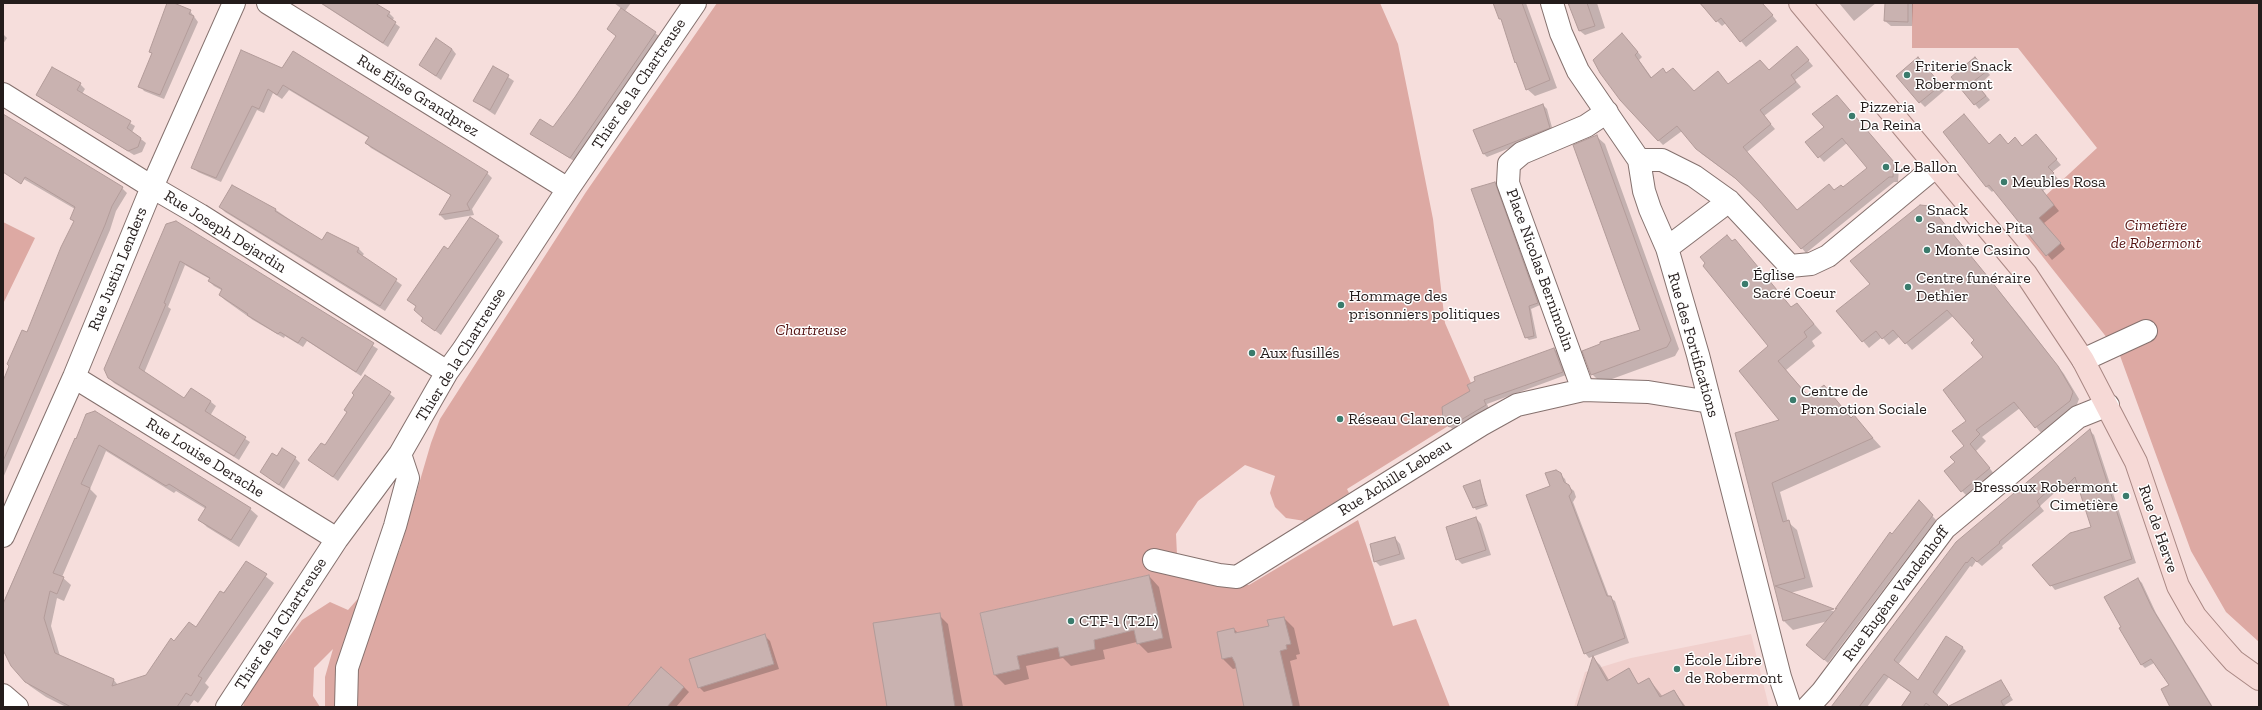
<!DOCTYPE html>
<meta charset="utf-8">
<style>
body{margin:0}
#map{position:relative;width:2262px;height:710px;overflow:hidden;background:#f6dedc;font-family:"Zilla Slab",serif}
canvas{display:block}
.frame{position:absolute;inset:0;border:4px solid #241c1b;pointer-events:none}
</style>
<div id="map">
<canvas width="2262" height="710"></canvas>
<div class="frame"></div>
</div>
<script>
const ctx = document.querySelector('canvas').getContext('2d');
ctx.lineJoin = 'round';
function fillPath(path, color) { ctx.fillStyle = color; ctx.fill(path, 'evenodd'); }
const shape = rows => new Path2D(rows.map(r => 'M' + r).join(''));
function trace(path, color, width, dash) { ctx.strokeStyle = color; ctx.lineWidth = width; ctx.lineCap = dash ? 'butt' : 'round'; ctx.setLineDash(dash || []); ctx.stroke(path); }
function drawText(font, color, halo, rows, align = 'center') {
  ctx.font = font + ' "Zilla Slab",serif'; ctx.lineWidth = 3; ctx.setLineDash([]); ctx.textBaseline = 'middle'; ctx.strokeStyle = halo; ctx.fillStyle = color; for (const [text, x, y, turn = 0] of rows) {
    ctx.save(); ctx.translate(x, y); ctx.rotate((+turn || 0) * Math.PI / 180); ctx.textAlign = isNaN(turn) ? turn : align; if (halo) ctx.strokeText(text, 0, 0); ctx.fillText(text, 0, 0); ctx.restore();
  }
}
fillPath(shape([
 [1751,634,1769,707,1574,707,1585,672,1631,658]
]), '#f1d0cd');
fillPath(shape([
 [717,3,1380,3,1398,44,1412,113,1433,219,1445,323,1471,383,1477,408,1347,489,1349,493,1305,521,1286,518,1275,507,1270,493,1275,476,1245,465,1198,501,1176,534,1178,576,1249,585,1358,520,1393,626,1416,619,1450,707,325,707,325,677,333,649,314,668,313,696,320,707,243,707,246,692,302,620,330,602,348,610,399,552,431,443,440,419,586,192],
 [1149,575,1137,643,1134,630,1094,640,1095,649,1060,656,1058,647,1017,656,1020,669,994,675,980,613],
 [1912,3,2259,3,2259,642,2226,612,2191,551,2119,353,2016,223,2097,148,2018,48,1912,48],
 [3,222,35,238,3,304]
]), '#dda9a3');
fillPath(shape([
 [168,3,190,11,198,22,164,99,144,91,140,86,153,54,150,52],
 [320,3,374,3,389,13,394,18,392,21,400,27,388,47],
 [614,3,631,3,625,11,659,36,574,161,531,134,553,129,617,36,608,29,622,9],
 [1494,3,1526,3,1557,88,1535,96,1527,89,1516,62,1503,22],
 [1570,3,1597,3,1605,28,1585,35,1580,31],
 [1699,3,1762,3,1777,21,1746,47,1726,23,1722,26],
 [1839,3,1876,3,1854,21],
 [1886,3,1913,3,1912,26,1891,26,1885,21],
 [3,34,7,38,3,44],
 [1627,39,1642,57,1639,60,1652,78,1666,74,1694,92,1729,85,1769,71,1802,53,1813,66,1795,80,1801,87,1764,116,1775,129,1747,152,1797,211,1835,191,1843,189,1869,169,1847,143,1824,162,1806,142,1825,127,1842,101,1899,168,1898,182,1894,182,1806,253,1762,202,1741,183,1702,154,1682,131,1663,145,1638,119,1601,73],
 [452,49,456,54,441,80,420,65],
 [241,52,487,173,492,178,472,209,474,215,445,220,440,215,452,196,371,148,366,143,369,138,289,90,282,99,273,93,264,113,257,110,221,182,198,172,193,167],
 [1979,62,1990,75,1978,86,1990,100,1979,109,1952,77],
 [1923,64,1945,90,1925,107,1920,102],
 [493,67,514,81,495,115,474,101],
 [80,84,85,89,82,94,135,126,132,132,146,143,142,152,134,155,38,95],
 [1543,105,1547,109,1553,131,1487,157,1483,153],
 [3,115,122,188,127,193,116,211,110,230,3,478,3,398,75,222,71,219,75,209,3,167],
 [1944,132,1989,145,2008,145,2015,139,2023,147,2041,141,2061,165,2052,172,2058,179,2043,191,2059,211,2044,223,2065,249,2052,260,1994,190,1992,192,1987,187],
 [1596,136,1605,144,1679,349,1675,356,1601,383,1592,374,1641,331],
 [1495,183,1540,305,1531,309,1537,338,1529,340,1526,337],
 [232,186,276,210,322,242,343,242,344,240,359,249,364,254,362,256,402,285,385,311,225,212,220,207],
 [1929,206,2022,319,2064,374,2079,399,2076,407,2042,434,2020,408,1982,437,1986,441,1976,451,1995,475,1968,497,1962,491,1956,462,1965,446,1968,421,1984,357,1975,340,1953,316,1912,350,1900,336,1889,345,1882,337,1869,348,1863,341,1871,284],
 [176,222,378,349,361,376,307,341,303,347,285,336,284,338,253,320,225,300,220,295,223,291,214,286,209,281,210,279,185,265,168,307,171,309,144,373,184,399,191,390,211,402,216,406,210,416,250,442,239,460,114,383,109,378],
 [498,237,503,242,441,335,422,321,424,318,417,307,408,300,448,250],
 [1797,304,1822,333,1812,341,1815,346,1786,370,1810,398,1824,387,1852,419,1854,417,1881,447,1780,492,1788,522,1797,530,1813,587,1790,593,1835,612,1890,533,1893,535,1919,502,1936,520,1828,663,1807,645,1828,621,1793,630,1784,621,1736,434,1781,420,1770,346,1792,308],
 [1554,349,1558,352,1566,375,1487,404,1489,409,1454,430,1450,427,1444,418],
 [366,376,395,398,338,481,310,460,325,446,348,412],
 [87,415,250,509,258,516,239,547,207,527,200,520,206,509,176,491,174,493,106,451,90,489,97,496,62,577,71,585,64,601,57,598,51,626,60,656,113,679,118,685,147,676,175,642,196,628,247,562,274,583,205,683,209,687,198,703,194,700,189,707,66,707,46,697,30,686,23,679,3,644,3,608,5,598],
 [2090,431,2094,435,2136,563,2055,590,2051,585,2092,528,2078,482,2068,492,2062,486,2040,506,2044,511,2002,546,2003,548,1982,566,1976,561,1972,567,1970,566,1898,665,1918,681,1962,647,1966,651,1936,697,1949,707,1902,707,1911,693,1889,677,1867,707,1832,707,1957,542],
 [278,457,295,458,300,463,284,489,261,472],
 [1560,474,1565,479,1567,485,1574,491,1576,497,1573,502,1609,597,1615,601,1629,643,1589,658,1585,653,1552,487],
 [1479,482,1488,506,1476,510,1464,486],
 [1476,518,1481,524,1491,555,1462,564,1457,559],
 [1395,538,1400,544,1405,559,1380,566,1375,561],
 [1149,576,1159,587,1172,648,1148,653,1137,642,1103,650,1105,659,1071,666,1063,658,1026,666,1029,679,1005,685,995,675,981,613],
 [2138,579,2142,583,2156,613,2213,707,2171,707,2171,686,2154,663,2145,668,2142,665,2123,627],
 [939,615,948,624,963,707,888,707],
 [1284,618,1294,628,1300,654,1296,655,1297,659,1290,661,1300,707,1245,707,1237,668,1233,669,1223,659,1234,629,1238,633,1270,626],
 [765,636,770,641,779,669,704,692,699,687],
 [1593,658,1600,665,1625,707,1578,707],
 [1649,679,1663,697,1674,691,1686,707,1647,707],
 [2001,681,2013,700,2005,705,2006,707,1949,707],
 [684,687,689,692,676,707,628,707]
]), '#0003');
const building = shape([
 [167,3,174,3,191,10,189,14,194,16,160,95,138,87,152,53,149,52,167,3],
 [321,3,375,3,390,12,387,16,396,22,383,43,321,3],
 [1493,3,1522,3,1550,80,1526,90,1516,62,1515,63,1501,19,1499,19,1493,3],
 [1568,3,1587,3,1595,26,1579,31,1568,3],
 [1700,3,1762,3,1773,15,1740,42,1721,18,1716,22,1700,3],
 [1885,3,1908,3,1908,22,1884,21,1885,3],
 [621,8,656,32,570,158,530,134,540,119,553,127,575,97,616,36,607,29,621,8],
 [1622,33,1638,52,1635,55,1651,78,1663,68,1666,73,1673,68,1694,91,1718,71,1728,84,1760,60,1769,70,1797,46,1809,60,1791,75,1796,82,1760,110,1771,124,1743,147,1797,210,1829,184,1834,190,1841,185,1843,187,1867,168,1842,138,1818,158,1805,142,1824,127,1812,114,1837,95,1894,162,1893,177,1889,177,1801,249,1760,202,1735,178,1696,149,1677,126,1658,141,1620,100,1600,73,1593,60,1622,33],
 [436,38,452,49,436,76,419,65,436,38],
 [241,50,282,68,293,51,488,172,467,204,470,210,439,215,451,195,365,143,369,137,283,85,277,95,268,89,259,109,252,106,216,178,191,168,241,50],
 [1918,57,1941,85,1919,103,1896,76,1918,57],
 [1975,57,1987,71,1974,81,1986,96,1974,105,1951,77,1975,57],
 [493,66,509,75,490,110,473,101,493,66],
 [52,67,81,83,77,90,131,121,127,128,141,138,138,147,128,151,36,95,52,67],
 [1543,104,1550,128,1483,154,1473,130,1543,104],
 [3,114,123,187,112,206,105,225,3,461,3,381,9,366,7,364,22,330,27,332,61,247,74,221,70,219,75,207,25,177,21,184,3,172,3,114],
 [1964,114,1989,144,2000,134,2008,144,2015,137,2022,146,2036,134,2057,159,2048,167,2054,173,2039,186,2054,205,2039,218,2061,243,2046,256,1989,185,1986,187,1943,132,1964,114],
 [1597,135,1671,340,1667,347,1591,375,1582,351,1600,344,1600,342,1640,330,1573,145,1597,135],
 [1495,182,1538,303,1529,306,1534,336,1525,338,1471,189,1495,182],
 [232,185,276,209,275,211,322,240,327,232,359,248,357,252,397,279,380,306,219,207,232,185],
 [1920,205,1930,206,1988,277,2058,366,2073,392,2070,401,2035,428,2014,402,1976,430,1980,434,1970,444,1990,468,1961,492,1944,471,1955,462,1950,457,1964,446,1952,431,1966,421,1943,390,1983,357,1971,343,1974,340,1947,310,1905,344,1893,330,1882,339,1876,331,1862,342,1836,311,1870,284,1850,261,1920,205],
 [470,217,499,236,435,331,421,321,423,318,414,310,416,306,407,300,444,246,448,249,470,217],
 [176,221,374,343,356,372,302,337,298,343,280,332,278,334,247,315,248,314,219,295,222,289,208,281,210,278,180,261,164,303,166,304,139,368,184,398,191,388,211,401,205,411,246,437,234,456,108,378,104,369,166,224,176,221],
 [1727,235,1732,241,1735,239,1791,307,1797,303,1814,324,1804,332,1807,337,1778,361,1809,397,1824,385,1851,418,1854,415,1873,438,1772,483,1783,522,1789,520,1805,578,1775,586,1834,609,1783,621,1735,433,1779,420,1739,371,1768,346,1703,266,1705,263,1700,257,1727,235],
 [1554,348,1563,372,1484,400,1486,405,1449,427,1443,419,1442,407,1470,391,1467,385,1475,381,1474,377,1554,348],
 [365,375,391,392,333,477,308,460,321,443,325,445,347,412,344,410,354,395,352,393,365,375],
 [95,411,251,508,231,540,198,520,206,507,169,484,166,486,99,445,81,484,90,488,53,573,64,577,57,594,50,591,44,618,55,653,114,679,112,686,146,675,171,638,174,641,189,622,196,627,220,591,224,593,246,561,267,574,198,676,202,678,191,696,186,693,177,707,71,707,25,682,11,666,3,650,3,604,75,438,76,439,86,414,95,411],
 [2090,429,2132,559,2050,586,2032,565,2070,533,2091,527,2075,477,2064,488,2057,482,2037,501,2040,506,1999,542,2000,543,1977,562,1972,557,1967,563,1966,562,1894,660,1918,680,1946,636,1963,647,1933,692,1948,705,1946,707,1931,707,1926,703,1923,707,1901,707,1911,692,1884,674,1859,707,1831,707,1956,542,2090,429],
 [282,448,296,457,279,485,260,472,272,453,277,456,282,448],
 [1556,470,1561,473,1564,482,1569,485,1572,492,1569,496,1607,596,1611,596,1625,638,1584,654,1526,495,1550,486,1545,473,1556,470],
 [1480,480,1486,504,1473,508,1463,486,1480,480],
 [1919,500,1933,515,1824,660,1806,645,1837,608,1835,609,1890,532,1892,534,1919,500],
 [1476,517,1486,550,1456,560,1446,527,1476,517],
 [1395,537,1400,554,1374,562,1370,544,1395,537],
 [1149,575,1163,638,1137,644,1134,630,1094,640,1095,649,1060,657,1058,647,1017,656,1020,669,994,675,980,613,1149,575],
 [2138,578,2152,608,2212,707,2170,707,2161,689,2169,685,2151,659,2141,665,2119,628,2121,627,2104,597,2138,578],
 [940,613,955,707,887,707,873,623,940,613],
 [1284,617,1291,644,1286,645,1287,649,1280,651,1293,707,1244,707,1235,663,1232,657,1222,659,1217,632,1234,628,1235,633,1269,626,1267,620,1284,617],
 [765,634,774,664,698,688,689,659,765,634],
 [1593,656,1607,681,1629,668,1638,684,1649,678,1660,697,1674,690,1684,707,1577,707,1593,656],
 [661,667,684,687,667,707,627,707,661,667],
 [2001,680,2010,695,2001,701,2004,707,1947,707,2001,680]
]);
fillPath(building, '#c9b2b0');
trace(building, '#b29b99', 1);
const minor = shape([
 [268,3,568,189],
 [1552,3,1561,33,1578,71,1639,160,1644,191,1650,209,1667,248,1698,355,1780,677,1790,707],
 [3,94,152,187,200,215,447,372],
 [1639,160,1662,160,1694,176,1729,201,1790,266,1811,264,1828,256,1935,167],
 [1667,248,1729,201],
 [2083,360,2146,331],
 [74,377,337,539],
 [1583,390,1508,183,1509,164,1522,153,1586,126,1607,112],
 [3,536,74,377,152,187,234,3],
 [1154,560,1219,575,1237,577,1481,425,1517,405,1583,390,1648,392,1710,402],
 [3,695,17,707],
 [227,707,337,539,400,454,447,372,463,350,568,189,695,3],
 [346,707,347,668,395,526,408,478,400,454],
 [1808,707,1822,692,1945,528,2078,417,2108,405]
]);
const major = shape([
 [1800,3,2026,274,2083,360,2136,462,2178,586,2195,616,2219,644,2234,661,2259,679]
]);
trace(minor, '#85716e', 24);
trace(major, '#a98783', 24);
trace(minor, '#fff', 22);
trace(major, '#f6d9d6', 22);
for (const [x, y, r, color] of [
 [1907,75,4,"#3a7b6c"],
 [1852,116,4,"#3a7b6c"],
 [1886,167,4,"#3a7b6c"],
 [2004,182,4,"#3a7b6c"],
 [1919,219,4,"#3a7b6c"],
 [1927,250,4,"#3a7b6c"],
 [1745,284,4,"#3a7b6c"],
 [1908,287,4,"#3a7b6c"],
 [1341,305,4,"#3a7b6c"],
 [1252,353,4,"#3a7b6c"],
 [1793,400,4,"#3a7b6c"],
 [1340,419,4,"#3a7b6c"],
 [2126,496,4,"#3a7b6c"],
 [1071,621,4,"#3a7b6c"],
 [1677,669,4,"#3a7b6c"]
]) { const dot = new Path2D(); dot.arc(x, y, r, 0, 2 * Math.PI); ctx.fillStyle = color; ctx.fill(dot); trace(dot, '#fff', 1.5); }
drawText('16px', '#241c1b', '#fff', [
 ["Friterie Snack",1915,66],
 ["Robermont",1915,84],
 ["Pizzeria",1860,107],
 ["Da Reina",1860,125],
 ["Le Ballon",1894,167],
 ["Meubles Rosa",2012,182],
 ["Snack",1927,210],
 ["Sandwiche Pita",1927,228],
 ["Monte Casino",1935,250],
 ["Église",1753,275],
 ["Sacré Coeur",1753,293],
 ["Centre funéraire",1916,278],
 ["Dethier",1916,296],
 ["Hommage des",1349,296],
 ["prisonniers politiques",1349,314],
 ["Aux fusillés",1260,353],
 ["Centre de",1801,391],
 ["Promotion Sociale",1801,409],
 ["Réseau Clarence",1348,419],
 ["Bressoux Robermont",2118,487,"right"],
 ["Cimetière",2118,505,"right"],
 ["CTF-1 (T2L)",1079,621],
 ["École Libre",1685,660],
 ["de Robermont",1685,678]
], 'left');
drawText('16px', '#241c1b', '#fff', [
 ["Thier de la Chartreuse",639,84,-56],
 ["Rue Élise Grandprez",418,96,32],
 ["Rue Joseph Dejardin",225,232,32],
 ["Rue Justin Lenders",118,269,-68],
 ["Place Nicolas Bernimolin",1540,270,70],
 ["Rue des Fortifications",1693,345,74],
 ["Thier de la Chartreuse",461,355,-58],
 ["Rue Louise Derache",205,458,32],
 ["Rue Achille Lebeau",1395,478,-32],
 ["Rue de Herve",2158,529,71],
 ["Rue Eugène Vandenhoff",1896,594,-53],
 ["Thier de la Chartreuse",281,624,-57]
]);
drawText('italic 16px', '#541211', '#fff', [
 ["Cimetière",2156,225],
 ["de Robermont",2156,243],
 ["Chartreuse",811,330]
]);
</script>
